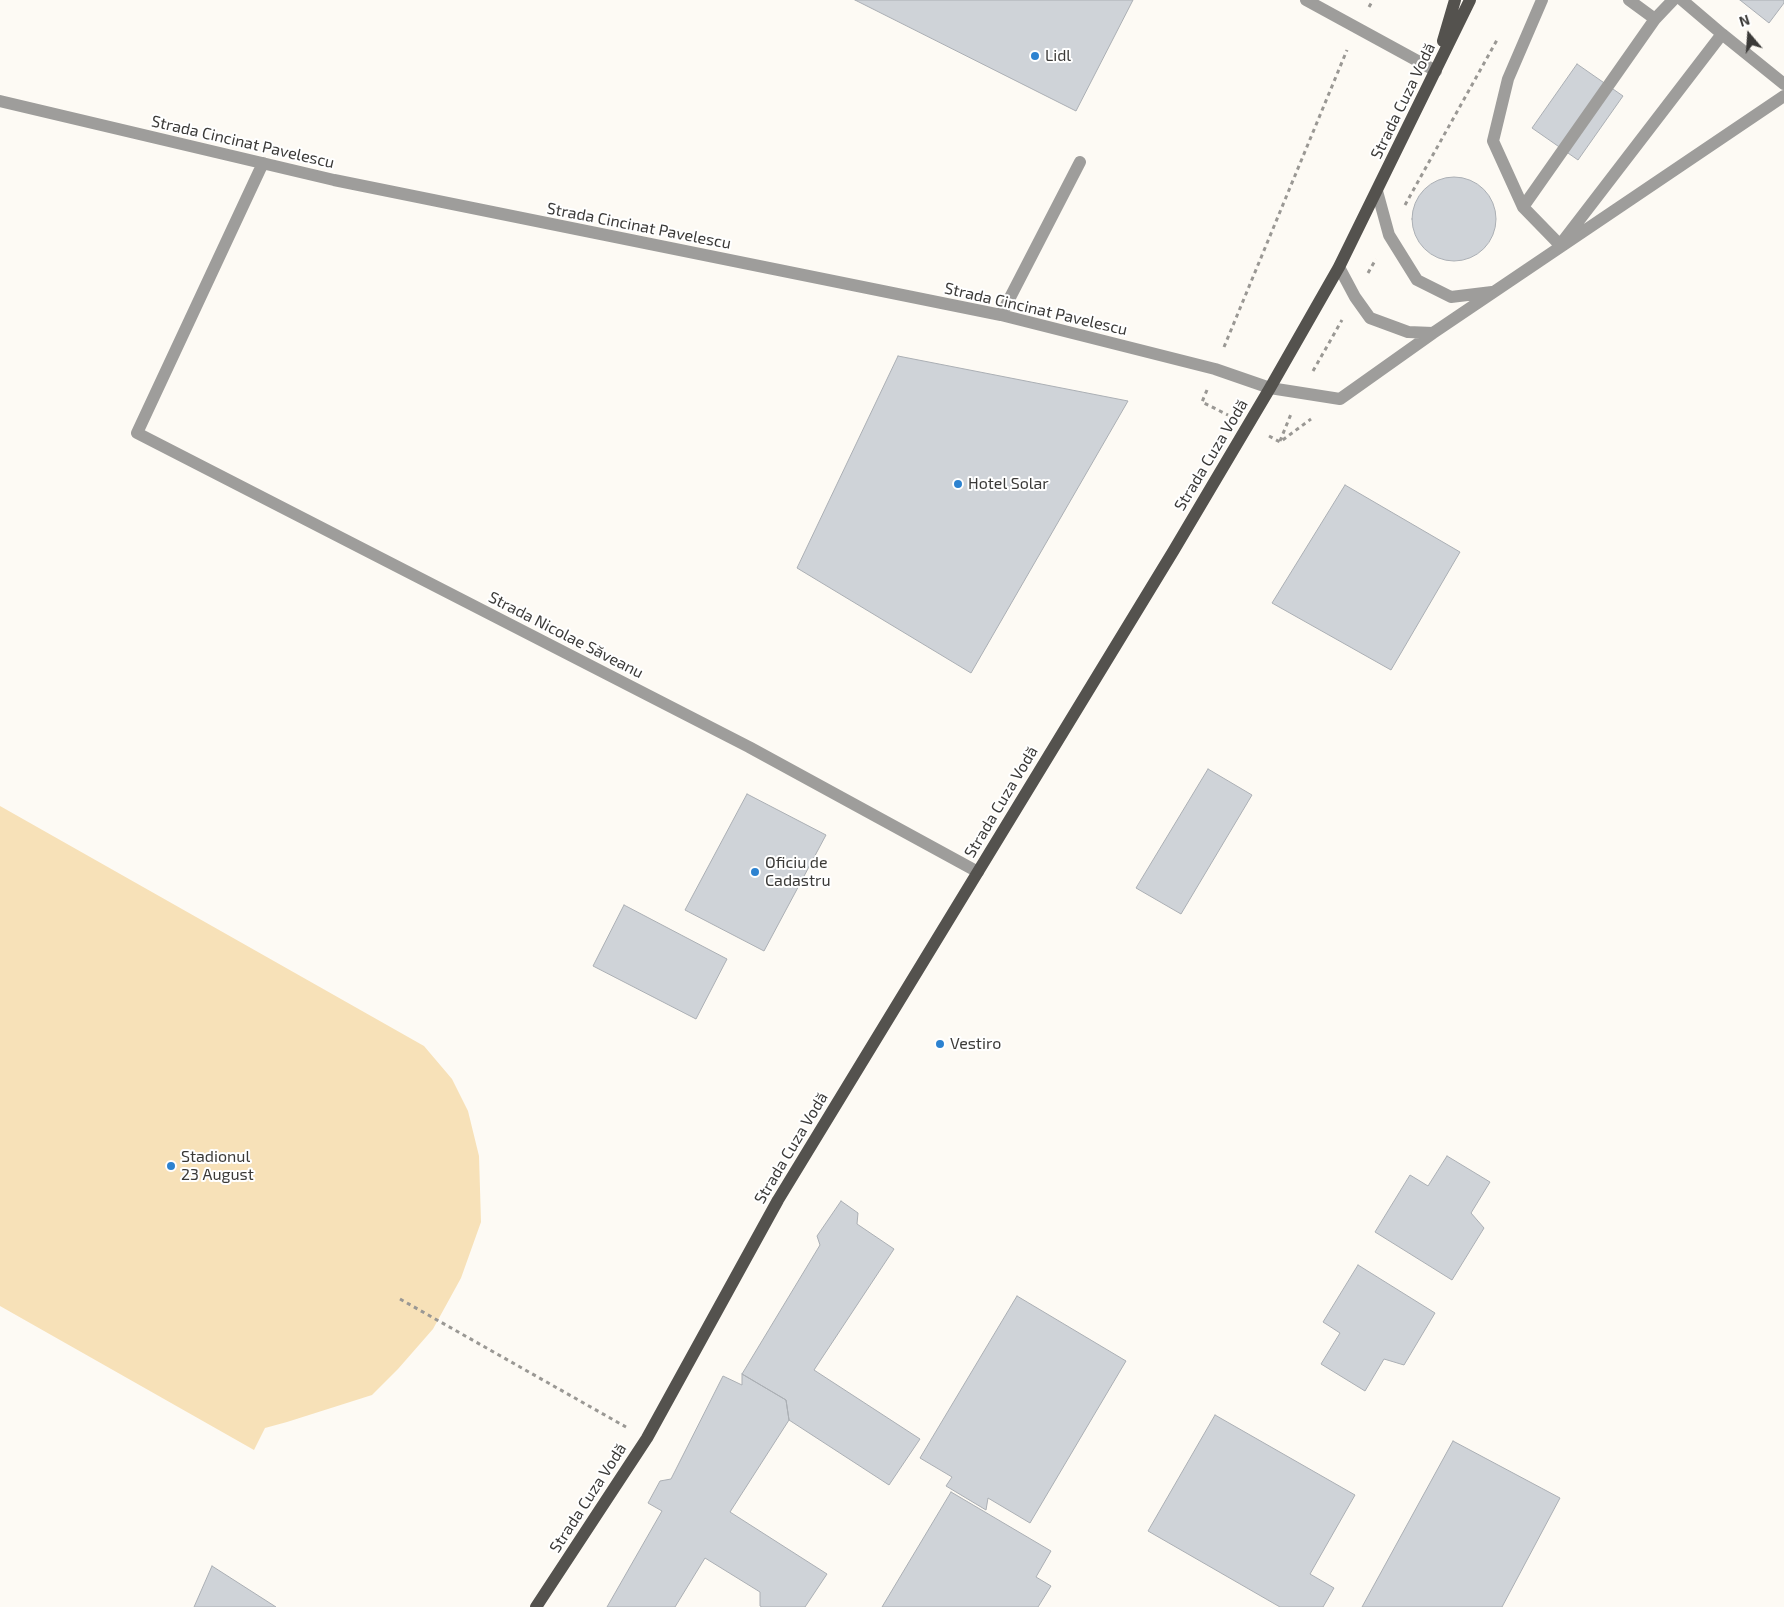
<!DOCTYPE html>
<meta charset="utf-8">
<style>
body{margin:0}
#map{position:relative;width:1784px;height:1607px;overflow:hidden;background:#fdfaf4;font-family:"Exo 2",sans-serif}
canvas{display:block}
.north{position:absolute;left:1724px;top:10px;width:50px;height:50px;-webkit-text-stroke:4px #fff;paint-order:stroke;rotate:342deg;font-size:14px;font-weight:700;line-height:20px;text-align:center;color:#3b3a38}
.north::after{content:'';display:block;margin:auto;width:18px;height:22px;background:#3b3a38;clip-path:polygon(50% 0,100% 100%,50% 72%,0 100%)}
</style>
<div id="map">
<canvas width="1784" height="1607"></canvas>
<div class="north">N</div>
</div>
<script>
const ctx = document.querySelector('canvas').getContext('2d');
ctx.lineJoin = 'round';
function fillPath(path, color) { ctx.fillStyle = color; ctx.fill(path, 'evenodd'); }
const shape = rows => new Path2D(rows.map(r => 'M' + r).join(''));
function trace(path, color, width, dash) { ctx.strokeStyle = color; ctx.lineWidth = width; ctx.lineCap = dash ? 'butt' : 'round'; ctx.setLineDash(dash || []); ctx.stroke(path); }
function drawText(font, color, halo, rows, align = 'center') {
  ctx.font = font + ' "Exo 2",sans-serif'; ctx.lineWidth = 4; ctx.setLineDash([]); ctx.textBaseline = 'middle'; ctx.strokeStyle = halo; ctx.fillStyle = color; for (const [text, x, y, turn = 0] of rows) {
    ctx.save(); ctx.translate(x, y); ctx.rotate((+turn || 0) * Math.PI / 180); ctx.textAlign = isNaN(turn) ? turn : align; if (halo) ctx.strokeText(text, 0, 0); ctx.fillText(text, 0, 0); ctx.restore();
  }
}
fillPath(shape([
 [0,806,424,1046,452,1079,468,1111,479,1156,481,1222,461,1278,433,1329,398,1369,372,1395,287,1422,265,1428,254,1450,0,1306]
]), '#f7e1b8');
const building = shape([
 [855,0,1133,0,1076,111,855,0],
 [1740,0,1784,0,1784,3,1769,23,1740,0],
 [1577,64,1623,96,1578,160,1532,128,1577,64],
 '1412 219a42 42 0 1 1 84 0a42 42 0 1 1-84 0Z',
 [898,356,1128,401,971,673,797,568,898,356],
 [1345,485,1460,552,1391,670,1272,603,1345,485],
 [1208,769,1252,795,1181,914,1136,888,1208,769],
 [747,794,826,835,764,951,685,910,747,794],
 [624,905,727,959,696,1019,593,966,624,905],
 [1447,1156,1490,1182,1471,1213,1484,1228,1452,1280,1375,1232,1410,1175,1428,1186,1447,1156],
 [841,1201,858,1213,857,1224,894,1249,814,1370,920,1439,889,1485,789,1420,786,1400,742,1374,820,1245,817,1236,841,1201],
 [1358,1265,1435,1313,1404,1365,1384,1359,1365,1391,1321,1364,1340,1333,1323,1322,1358,1265],
 [1017,1296,1126,1361,1030,1523,988,1498,986,1510,946,1486,952,1477,920,1458,1017,1296],
 [742,1374,786,1400,789,1420,730,1512,827,1574,805,1607,762,1607,760,1606,760,1592,705,1558,675,1607,607,1607,662,1511,648,1503,660,1481,671,1479,723,1376,742,1385,742,1374],
 [1215,1415,1355,1495,1310,1574,1334,1588,1323,1607,1280,1607,1148,1531,1215,1415],
 [1453,1441,1560,1498,1502,1607,1362,1607,1453,1441],
 [951,1492,1051,1551,1036,1577,1051,1586,1038,1607,882,1607,951,1492],
 [212,1566,276,1607,194,1607,212,1566]
]);
fillPath(building, '#cfd3d8');
trace(building, '#abafb4', 1);
trace(shape([
 [1369,7,1373,0],
 [1405,205,1497,40],
 [1368,273,1376,259],
 [1224,347,1347,50],
 [1313,371,1342,320],
 [1207,390,1202,402,1228,415],
 [1269,436,1280,442,1311,419],
 [1280,441,1291,414],
 [400,1299,626,1427]
]), '#9a9894', 3, [4, 4]);
trace(shape([
 [1306,0,1436,71],
 [1542,0,1508,79,1493,141,1523,207,1560,245,1722,34,1682,0],
 [1629,0,1655,19,1673,0],
 [1722,34,1784,84],
 [0,101,334,180,1001,315,1215,369,1270,388,1340,399,1433,333,1784,96],
 [263,163,137,433,749,747,978,872],
 [1377,191,1389,235,1417,280,1451,297,1492,292],
 [1523,207,1655,19],
 [1339,267,1355,297,1370,318,1408,332,1433,333],
 [1001,315,1080,162]
]), '#9e9d9b', 12);
trace(shape([
 [1443,41,1455,0],
 [536,1607,647,1438,778,1200,1174,550,1270,388,1339,267,1470,0]
]), '#54524e', 12);
for (const [x, y, r, color] of [
 [1035,56,5,"#2c82d0"],
 [958,484,5,"#2c82d0"],
 [755,872,5,"#2c82d0"],
 [940,1044,5,"#2c82d0"],
 [171,1166,5,"#2c82d0"]
]) { const dot = new Path2D(); dot.arc(x, y, r, 0, 2 * Math.PI); ctx.fillStyle = color; ctx.fill(dot); trace(dot, '#fff', 2); }
drawText('16px', '#3b3a38', '#fff', [
 ["Lidl",1045,56],
 ["Hotel Solar",968,484],
 ["Oficiu de",765,863],
 ["Cadastru",765,881],
 ["Vestiro",950,1044],
 ["Stadionul",181,1157],
 ["23 August",181,1175]
], 'left');
drawText('16px', '#3b3a38', '#fff', [
 ["Strada Cuza Vodă",1403,101,-64],
 ["Strada Cincinat Pavelescu",243,142,13],
 ["Strada Cincinat Pavelescu",639,226,11],
 ["Strada Cincinat Pavelescu",1036,309,13],
 ["Strada Cuza Vodă",1211,455,-59],
 ["Strada Nicolae Săveanu",566,635,27],
 ["Strada Cuza Vodă",1001,802,-59],
 ["Strada Cuza Vodă",791,1148,-59],
 ["Strada Cuza Vodă",588,1498,-57]
]);
</script>
